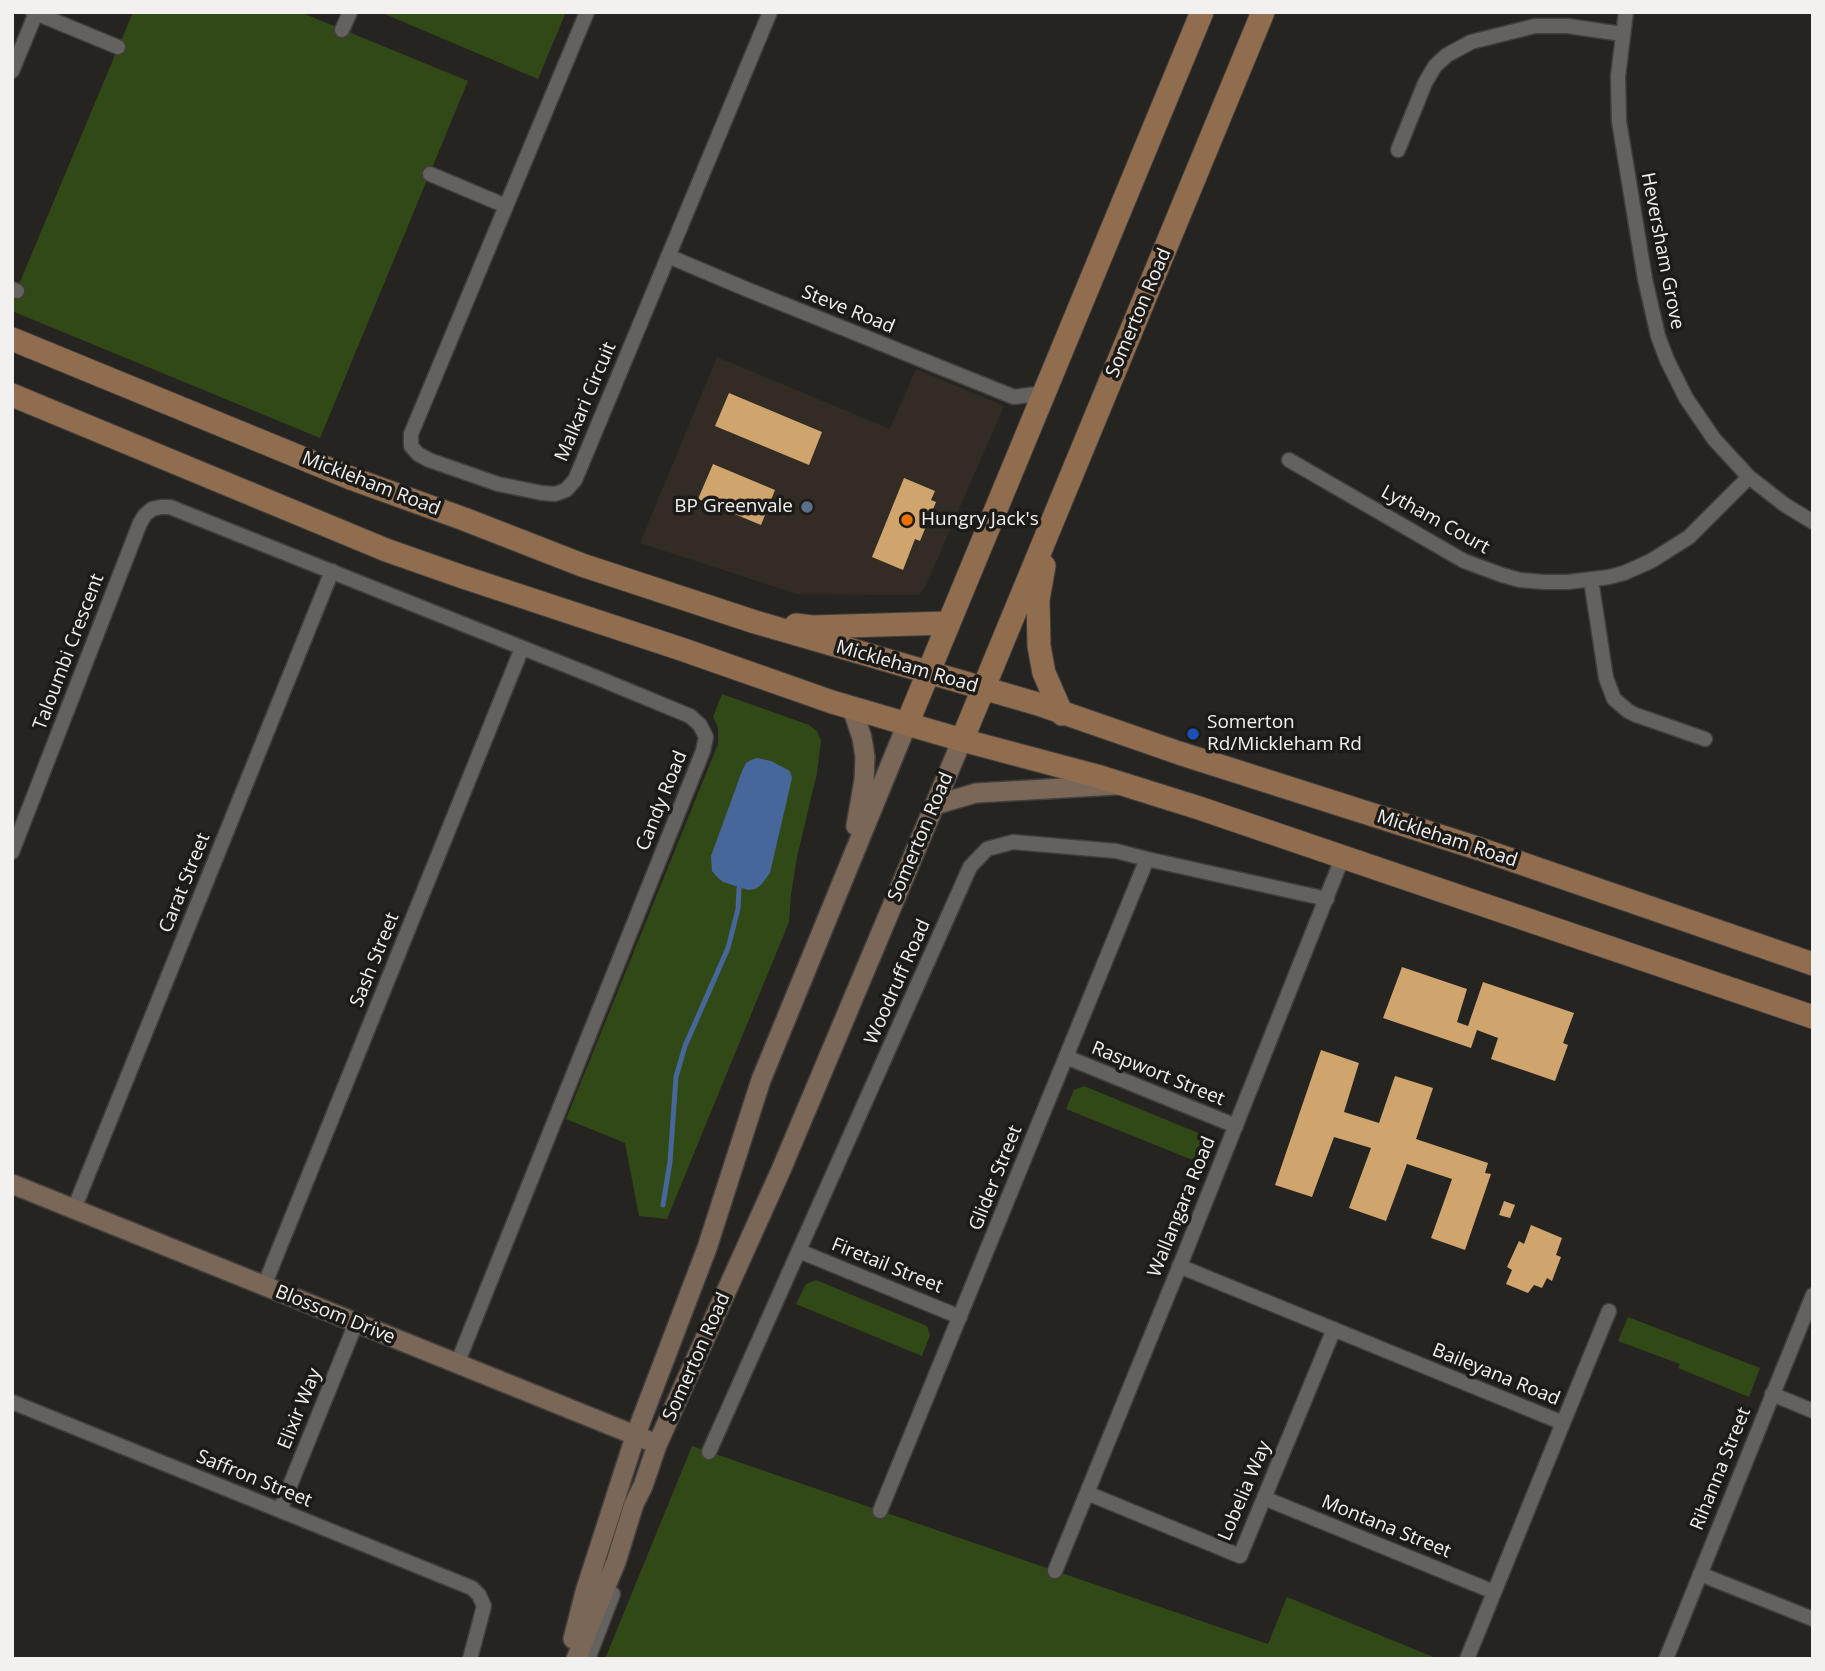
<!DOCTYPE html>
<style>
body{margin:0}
#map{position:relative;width:1825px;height:1671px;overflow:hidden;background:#262421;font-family:"Open Sans",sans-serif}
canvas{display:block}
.frame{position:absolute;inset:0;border:14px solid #f2f1ef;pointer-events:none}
</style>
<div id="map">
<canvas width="1825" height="1671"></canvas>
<div class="frame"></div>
</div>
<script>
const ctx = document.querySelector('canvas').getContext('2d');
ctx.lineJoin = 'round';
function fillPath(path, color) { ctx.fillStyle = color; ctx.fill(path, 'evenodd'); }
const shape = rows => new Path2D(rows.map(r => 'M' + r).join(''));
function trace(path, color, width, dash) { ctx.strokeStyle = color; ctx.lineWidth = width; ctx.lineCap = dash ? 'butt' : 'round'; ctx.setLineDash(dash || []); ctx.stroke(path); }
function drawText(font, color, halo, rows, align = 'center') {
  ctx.font = font + ' "Open Sans",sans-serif'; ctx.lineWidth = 7; ctx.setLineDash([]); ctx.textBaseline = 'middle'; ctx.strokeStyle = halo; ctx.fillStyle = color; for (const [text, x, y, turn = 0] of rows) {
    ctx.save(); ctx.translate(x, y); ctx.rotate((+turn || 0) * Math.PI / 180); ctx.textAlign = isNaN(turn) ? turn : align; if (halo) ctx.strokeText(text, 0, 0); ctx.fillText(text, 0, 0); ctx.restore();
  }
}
fillPath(shape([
 [717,357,890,429,916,369,1004,406,925,587,919,595,797,594,640,543]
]), '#332c25');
fillPath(shape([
 [133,12,300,12,468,81,320,438,12,311,12,301],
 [380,12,566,12,538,79],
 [722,694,809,725,817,731,821,741,817,773,797,857,791,895,789,922,667,1219,639,1216,625,1143,566,1119,718,744,718,727,713,717],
 [1084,1086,1203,1135,1207,1144,1200,1163,1066,1109,1074,1090],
 [816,1280,927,1326,930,1335,922,1356,796,1304,806,1284],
 [1628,1317,1760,1368,1749,1397,1678,1368,1680,1364,1618,1341],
 [692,1446,1268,1644,1287,1597,1438,1659,605,1659]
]), '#314917');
fillPath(shape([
 [757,758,771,761,790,771,792,778,770,873,761,885,755,889,748,890,723,882,717,877,712,871,711,856,742,771,746,763,751,760]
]), '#476699');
trace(shape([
 [663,1205,670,1162,676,1077,685,1046,728,948,738,909,739,888]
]), '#476699', 5);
fillPath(shape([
 [729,393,822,432,809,465,715,426],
 [713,464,775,490,761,525,698,499],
 [904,478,935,491,931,500,936,502,920,541,915,539,903,570,872,557],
 [1402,967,1467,989,1457,1022,1468,1026,1483,982,1574,1013,1563,1043,1568,1045,1555,1081,1491,1059,1498,1038,1477,1030,1471,1048,1383,1018],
 [1321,1050,1359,1063,1344,1112,1379,1123,1395,1076,1433,1088,1416,1139,1488,1163,1485,1173,1491,1174,1465,1250,1431,1238,1452,1179,1407,1164,1386,1221,1349,1208,1371,1148,1334,1137,1312,1197,1275,1185],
 [1504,1201,1515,1205,1510,1218,1499,1215],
 [1531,1225,1562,1238,1556,1255,1561,1257,1552,1281,1547,1278,1542,1288,1534,1285,1528,1293,1506,1284,1512,1270,1507,1267,1519,1241,1524,1244]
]), '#cfa56d');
const street = shape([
 [33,12,118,47],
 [587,12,411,434,411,446,418,454,429,460,498,484,542,493,555,494,566,490,575,480,770,12],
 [1626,12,1618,76,1619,121,1645,279,1658,336,1667,360,1686,398,1714,439,1749,477,1785,505,1813,522],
 [342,30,350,12],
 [12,71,36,13],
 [1398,150,1425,83,1435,66,1447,55,1471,42,1535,26,1568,26,1622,34],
 [430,174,506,206],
 [668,256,746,289,1014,397,1044,393],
 [12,289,17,291],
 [1289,460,1464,561,1502,575,1520,580,1544,582,1568,582,1609,577,1624,573,1651,561,1689,537,1749,477],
 [1591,580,1606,678,1614,699,1628,711,1636,715,1705,739],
 [12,852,140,523,145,515,152,509,161,507,170,507,598,678,690,716,700,725,706,737,703,751,457,1364],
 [1066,1057,1236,1126],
 [74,1209,332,571],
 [799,1251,960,1317],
 [1179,1266,1563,1423,1467,1659],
 [264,1286,522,648],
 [1772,1394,1813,1411],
 [12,1402,472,1588,479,1595,484,1606,470,1659],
 [1563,1423,1609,1311],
 [709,1452,970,867,987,849,1013,842,1116,851,1147,859,1327,899],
 [1087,1493,1240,1556,1334,1329],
 [1264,1498,1494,1592],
 [280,1510,356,1323],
 [880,1511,1147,859],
 [1055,1571,1185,1253,1343,856],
 [1700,1574,1813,1619],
 [588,1659,613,1594],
 [1666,1659,1813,1295]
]);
const secondary = shape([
 [852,708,862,738,865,757,864,780,856,826],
 [935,805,976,793,1117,785],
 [12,1184,647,1440],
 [573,1639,585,1592,636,1434,707,1248,761,1080,907,724],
 [576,1659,616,1562,634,1504,643,1486,657,1445,781,1170,962,740]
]);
const primary = shape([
 [12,339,353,479,464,519,582,565,755,622,1038,704,1179,753,1480,849,1813,964],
 [12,395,386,550,460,576,684,650,832,702,962,740,1097,776,1199,808,1813,1017],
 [1044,566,1038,600,1039,646,1044,673,1062,714],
 [796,625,812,627,948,623],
 [907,724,1202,12],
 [962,740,1263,12]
]);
trace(street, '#413f3d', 17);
trace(secondary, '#413f3d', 22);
trace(primary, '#413f3d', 25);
trace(street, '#64625f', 14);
trace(secondary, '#7a6757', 19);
trace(primary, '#906d4f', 23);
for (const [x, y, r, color] of [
 [807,507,7,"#5c6f8a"],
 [907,520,7,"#e8710a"],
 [1193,734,7,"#1a4fb4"]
]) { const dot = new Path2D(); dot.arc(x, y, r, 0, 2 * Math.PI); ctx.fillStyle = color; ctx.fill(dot); trace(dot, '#1d1b18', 2.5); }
drawText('19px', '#f2f1ef', '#1d1b18', [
 ["Heversham Grove",1662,251,79],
 ["Steve Road",848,310,22],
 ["Somerton Road",1139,313,-67],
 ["Malkari Circuit",586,402,-67],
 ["Mickleham Road",371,484,21],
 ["Lytham Court",1435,520,29],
 ["Taloumbi Crescent",69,652,-69],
 ["Mickleham Road",907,667,16],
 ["Candy Road",662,801,-68],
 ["Somerton Road",921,837,-67],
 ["Mickleham Road",1447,839,18],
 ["Carat Street",185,883,-68],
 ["Sash Street",375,960,-68],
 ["Woodruff Road",898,982,-66],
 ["Raspwort Street",1158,1074,22],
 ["Glider Street",996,1178,-68],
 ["Wallangara Road",1182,1207,-68],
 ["Firetail Street",887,1266,22],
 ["Blossom Drive",335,1315,22],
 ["Somerton Road",697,1357,-66],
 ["Baileyana Road",1496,1375,22],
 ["Elixir Way",300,1409,-68],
 ["Rihanna Street",1721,1469,-68],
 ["Saffron Street",254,1479,22],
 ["Lobelia Way",1245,1491,-67],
 ["Montana Street",1386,1527,22]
]);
drawText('19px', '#f2f1ef', '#1d1b18', [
 ["BP Greenvale",793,507,"right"],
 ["Hungry Jack's",921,520],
 ["Somerton",1207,723],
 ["Rd/Mickleham Rd",1207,745]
], 'left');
</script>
